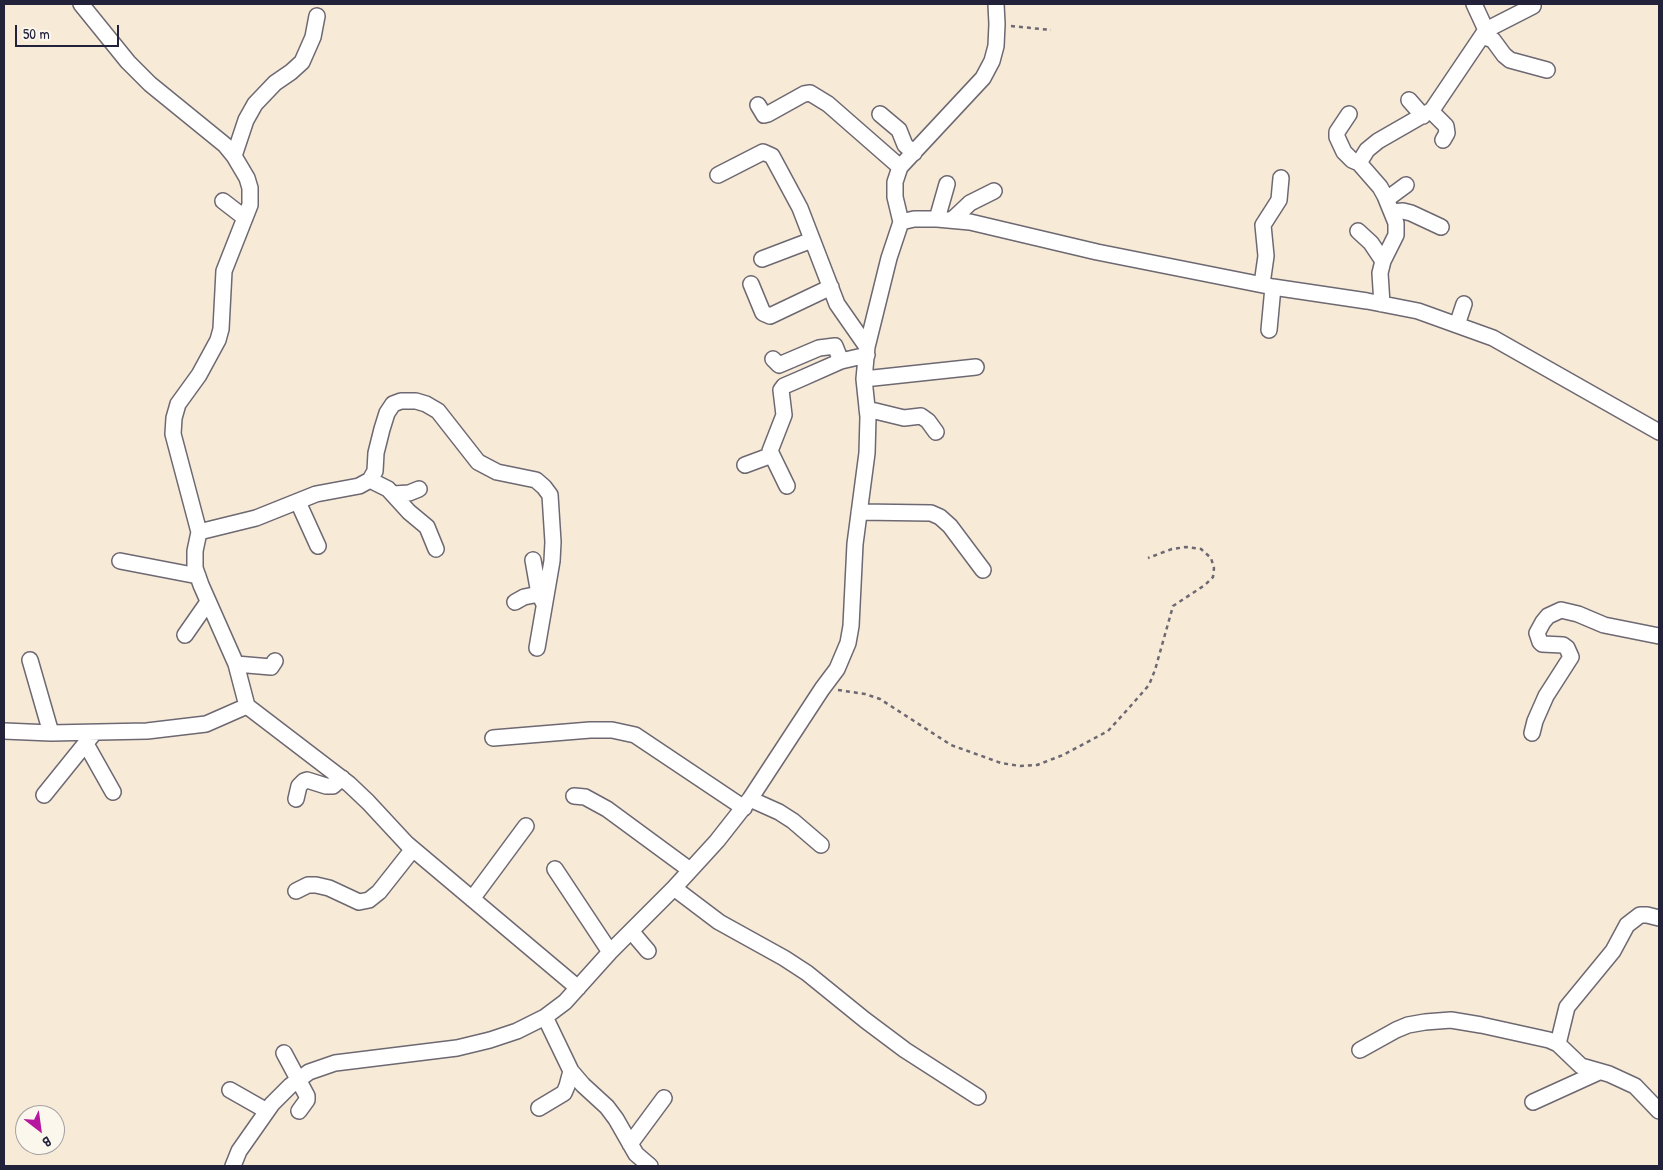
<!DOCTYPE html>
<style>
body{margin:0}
#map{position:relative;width:1663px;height:1170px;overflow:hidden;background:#f7ebd7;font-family:"Patrick Hand",sans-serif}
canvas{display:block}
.frame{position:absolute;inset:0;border:5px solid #22223b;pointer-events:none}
.north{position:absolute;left:15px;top:1105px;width:50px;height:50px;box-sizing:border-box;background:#fbf7ec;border:1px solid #a4a2a5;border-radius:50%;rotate:150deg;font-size:14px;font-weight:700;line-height:20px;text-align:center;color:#22223b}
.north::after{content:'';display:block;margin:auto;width:18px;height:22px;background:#b5179e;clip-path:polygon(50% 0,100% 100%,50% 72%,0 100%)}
.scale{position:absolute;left:15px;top:25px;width:104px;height:22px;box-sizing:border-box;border:2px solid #22223b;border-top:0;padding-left:6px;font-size:15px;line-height:18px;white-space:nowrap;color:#22223b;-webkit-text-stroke:4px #fbf7ec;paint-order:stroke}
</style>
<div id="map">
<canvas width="1663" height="1170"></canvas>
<div class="frame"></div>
<div class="north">B</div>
<div class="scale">50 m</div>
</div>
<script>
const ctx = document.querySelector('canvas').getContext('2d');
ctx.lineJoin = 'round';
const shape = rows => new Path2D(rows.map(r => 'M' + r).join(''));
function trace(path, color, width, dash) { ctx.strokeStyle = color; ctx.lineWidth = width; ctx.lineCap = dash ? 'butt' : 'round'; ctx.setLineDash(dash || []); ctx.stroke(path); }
const minor = shape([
 [81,4,128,62,150,84,225,145,234,156,247,178,250,188,250,205,224,271,221,329,218,340,199,375,178,404,174,418,173,434,199,532,195,551,195,568,201,585,236,664,247,706],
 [1486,30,1533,6],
 [1482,36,1493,40,1504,55,1510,60,1547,70],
 [1409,100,1423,116],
 [758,105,764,115,768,114,804,94,810,93,828,104,900,167],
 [1431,111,1446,126,1447,133,1443,140],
 [880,114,899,130,905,145,914,153],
 [1349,114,1337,132,1337,137,1344,152,1352,160,1359,163],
 [234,156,246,120,255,104,275,83,291,72,302,62,313,37,317,16],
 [718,175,763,152,772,156,800,208,837,304,867,347],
 [1387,199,1406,185],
 [223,201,245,218],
 [1392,212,1403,211,1411,213,1441,227],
 [937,219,947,184],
 [953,219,970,203,994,191],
 [901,222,895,197,895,182,900,167,983,78,992,61,996,46,997,24,996,4],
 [1358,231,1371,243,1383,261],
 [762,259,812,240],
 [751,284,763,313,770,316,831,287],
 [1262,284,1266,256,1263,225,1279,200,1281,178],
 [1382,304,1380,273,1383,261,1396,235,1396,223,1385,196,1380,187,1359,163,1367,150,1378,141,1432,110,1486,30,1474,4],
 [1457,325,1464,304],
 [1269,330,1273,287],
 [773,359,779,365,819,348,835,346,841,361],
 [864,379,976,367],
 [867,409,904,418,921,416,928,421,936,432],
 [745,465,772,455],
 [370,480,388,489,409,512,427,527,436,549],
 [787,486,770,451,784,415,781,390,784,386,798,380,841,361,867,355],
 [394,494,409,493,419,489],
 [298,502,318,546],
 [859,512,931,513,940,517,950,526,983,570],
 [199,532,256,518,316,494,359,486,370,480,375,471,376,453,382,429,387,413,393,404,401,401,416,401,426,404,438,411,478,462,497,472,536,480,544,487,550,495,553,542,552,561,537,648],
 [533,560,539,594,544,604],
 [120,561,198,576],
 [515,602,524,597,539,594],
 [185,635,208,602],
 [30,660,51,733],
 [236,664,271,667,275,661],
 [4,731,51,733,147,731,206,724,247,706,349,784,368,802,407,844,578,988],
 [1532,733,1535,721,1546,696,1571,657,1567,648,1563,645,1542,644,1540,642,1537,633,1543,622,1548,616,1561,610,1578,614,1604,625,1659,636],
 [493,738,590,730,612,730,635,735,744,808],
 [86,744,113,792],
 [44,795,94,733],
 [574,796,585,797,607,809,690,870],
 [296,799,299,786,304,781,307,780,326,786,333,786,342,778],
 [750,799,779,812,793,821,821,845],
 [555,869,610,952],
 [674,888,719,922,784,958,807,973,865,1020,905,1050,978,1097],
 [296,891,308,885,316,885,329,888,359,902,369,900,379,892,413,849],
 [472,899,526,826],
 [631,931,648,951],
 [545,1017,571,1071,583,1085,607,1107,616,1119,636,1154,650,1166],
 [1558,1044,1567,1007,1613,951,1627,925,1640,915,1647,915,1659,918],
 [1360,1050,1396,1030,1408,1025,1425,1022,1451,1020,1481,1025,1549,1040,1558,1044,1581,1066,1609,1074,1635,1086,1659,1111],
 [284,1053,307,1096,307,1100,299,1111],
 [230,1090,267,1111],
 [1533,1102,1599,1072],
 [539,1108,564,1093,567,1086,571,1071],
 [630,1144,664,1098],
 [233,1166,239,1151,272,1104,290,1086,309,1072,335,1063,457,1048,490,1040,517,1031,545,1017,565,1002,610,952,674,888,717,841,750,799,822,689,837,669,848,643,851,626,855,544,867,453,868,417,864,379,867,347,889,258,901,222,914,219,937,219,970,222,1097,252,1273,287,1367,301,1418,311,1493,338,1659,432]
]);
trace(minor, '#6d6872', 18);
trace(shape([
 [1011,26,1051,30],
 [838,690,865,694,880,699,951,745,1001,763,1020,766,1037,765,1063,755,1108,731,1128,709,1149,685,1155,670,1173,606,1205,585,1213,577,1214,568,1211,558,1201,549,1186,547,1172,549,1148,558]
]), '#6d6872', 2.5, [4, 4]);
trace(minor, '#fff', 15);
</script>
